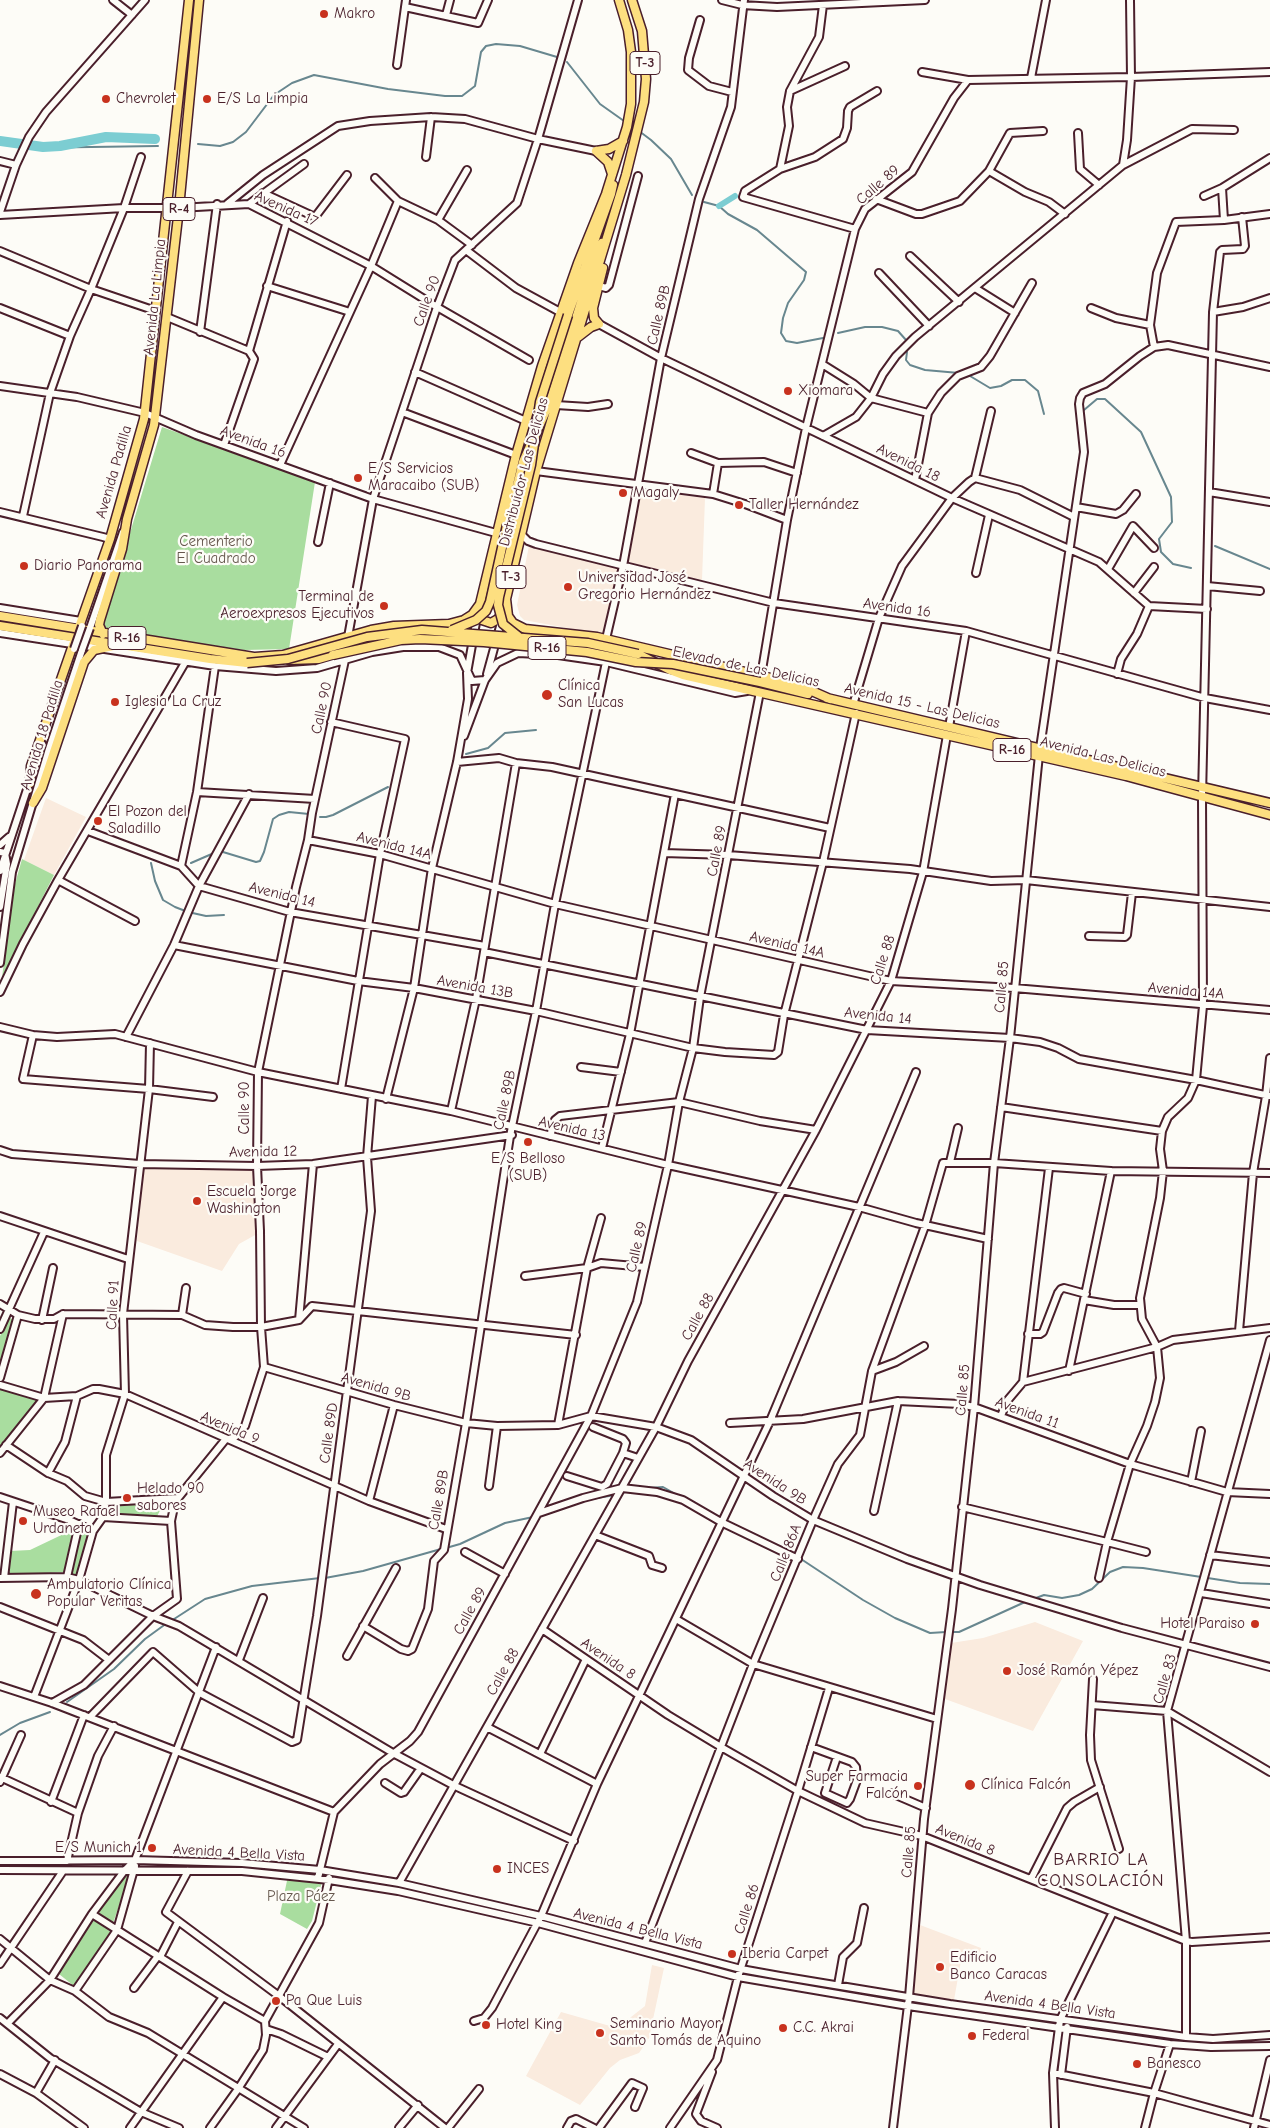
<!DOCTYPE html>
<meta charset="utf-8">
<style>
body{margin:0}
canvas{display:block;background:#fdfcf7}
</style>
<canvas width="1270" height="2128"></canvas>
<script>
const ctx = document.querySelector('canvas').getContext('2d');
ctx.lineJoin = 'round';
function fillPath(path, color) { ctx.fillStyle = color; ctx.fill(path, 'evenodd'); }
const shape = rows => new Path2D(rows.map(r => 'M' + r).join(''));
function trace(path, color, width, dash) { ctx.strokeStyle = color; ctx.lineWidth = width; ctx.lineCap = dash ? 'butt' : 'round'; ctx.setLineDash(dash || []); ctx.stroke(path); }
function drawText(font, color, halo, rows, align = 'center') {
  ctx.font = font + ' "Comic Neue",sans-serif'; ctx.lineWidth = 4.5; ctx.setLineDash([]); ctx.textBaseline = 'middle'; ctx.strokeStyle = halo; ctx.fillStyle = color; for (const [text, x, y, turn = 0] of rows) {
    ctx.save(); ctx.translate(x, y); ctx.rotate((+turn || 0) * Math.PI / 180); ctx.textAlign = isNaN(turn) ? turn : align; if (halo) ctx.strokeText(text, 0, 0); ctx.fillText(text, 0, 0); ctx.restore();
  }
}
fillPath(shape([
 [642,490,705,498,702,580,628,562],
 [529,546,619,568,604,635,524,620,520,616,517,605],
 [46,798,86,817,54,875,24,860],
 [143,1168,253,1169,257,1234,239,1244,222,1271,137,1241],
 [1035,1622,1083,1641,1033,1731,945,1699,951,1643,983,1638],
 [920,1925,981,1948,978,1956,962,1955,954,2000,912,1994],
 [652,1965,664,1968,649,2038,639,2053,620,2060,610,2068,580,2105,526,2076,561,2012,617,2028,645,2006]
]), '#faebde');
fillPath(shape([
 [162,427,315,482,289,649,244,650,101,629],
 [22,859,54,875,2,977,15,884],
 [9,1317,14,1321,0,1369,0,1336],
 [0,1387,43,1395,0,1448],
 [111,1505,163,1505,155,1520,109,1513],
 [74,1529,64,1572,7,1575,10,1551,30,1550],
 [81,1529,89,1533,78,1576,71,1573],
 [126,1873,130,1875,113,1923,98,1913],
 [288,1876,322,1881,312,1921,307,1929,280,1914],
 [94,1920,111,1932,74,1986,59,1974]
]), '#a9dd9f');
trace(shape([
 [567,62,600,104,624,121],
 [639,131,651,140,671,159,692,195],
 [0,139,24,148,158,146],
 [198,144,220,146,233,142,246,132,274,95,292,83,314,75,388,89,445,96,462,96,475,86,481,52,486,46,496,44,520,46,557,57],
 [704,202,719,206,728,214,757,230,806,272,804,280,788,303,783,318,781,333,786,341,797,343,823,338],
 [838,333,865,327,882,327,898,331,906,340],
 [907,352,906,360,910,365,925,370,959,373],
 [970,376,990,388,1001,386,1012,380,1025,380,1038,391,1044,414],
 [1084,410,1097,399,1105,399,1141,432,1171,497,1172,522,1159,539,1161,552,1173,564,1191,568],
 [1215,546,1270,569],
 [466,754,488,748,505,733,536,730],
 [320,817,326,817,333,815,388,787],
 [223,852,256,862,260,861,264,852,273,819,279,815,289,812,309,814],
 [151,863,155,881,163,900,175,907,188,912,206,916,224,915],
 [191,863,214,853],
 [649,1488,663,1487,679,1496],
 [547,1513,591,1499,615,1495],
 [750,1533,795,1554],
 [446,1548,460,1544,505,1523,533,1517],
 [801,1559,863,1600,895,1618,930,1633,946,1632],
 [325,1578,363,1571,441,1549],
 [1036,1598,1044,1595,1062,1598,1079,1595,1092,1589,1110,1572,1123,1567,1143,1568,1240,1583,1270,1584],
 [171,1621,205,1599,252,1586,320,1578],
 [951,1632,959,1632,1025,1602],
 [67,1702,114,1669,145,1639,167,1623],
 [0,1735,20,1723,50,1712]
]), '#68878f', 2);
trace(shape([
 [719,206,735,196]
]), '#7ccdd2', 6);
trace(shape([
 [0,141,43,147,60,146,106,137,155,139]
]), '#7ccdd2', 10);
const minor = shape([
 [113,0,132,15],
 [406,0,405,7,478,23,488,0],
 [722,0,742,5,777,7,925,0],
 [446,15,450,0],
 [700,20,689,58,688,70,709,86,732,92],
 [397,65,405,7],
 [922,72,968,80],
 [1031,78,1046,0],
 [790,91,845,66],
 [1078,133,1080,169,1099,185],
 [426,157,431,117],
 [0,161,16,165],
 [1123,165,1192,129,1234,130],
 [780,169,789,126,787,107,790,91,819,37,823,5],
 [989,171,1010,133,1043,131],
 [375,178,398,201,438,220,472,245],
 [1222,188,1224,220],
 [263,193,315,217,347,175],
 [1204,196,1222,188,1270,158],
 [876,199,916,214,922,214,960,201,989,171,1025,192,1049,202,1065,214],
 [227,204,263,175,338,126,370,121,431,117,465,119,538,139,596,151],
 [249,204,304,164],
 [0,212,16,165,29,137,46,112,145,0],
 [0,215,124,208,179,208,249,204,371,266,437,307,529,360],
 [438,220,467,170],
 [855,229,743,197,745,191,780,169,815,157,843,139,847,128,848,111,850,107,877,91],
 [466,250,516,288,560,312],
 [0,251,91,289,156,311],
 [910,256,959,302],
 [879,273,929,326],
 [267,286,350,312],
 [599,286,606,288,609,285,638,176],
 [975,288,1015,313],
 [0,308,70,336],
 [1091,308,1116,318,1150,325],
 [1213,312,1243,307,1270,298],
 [167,317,249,351],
 [599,324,661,358,952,498,1099,562,1149,606,1207,609],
 [200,332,217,204],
 [1154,347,1150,325,1157,273,1176,222,1224,220,1270,214],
 [822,364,854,384,871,398,928,413],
 [415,372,526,421],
 [0,386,77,397,145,413,196,435,373,499,496,533],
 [556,405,588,407,608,404],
 [402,412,516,455],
 [823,436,856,417,871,398,883,374,896,356,915,337,1123,165,1127,140,1131,77,1130,0],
 [224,445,254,359,249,351,287,221],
 [691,453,718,463,764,462,797,473],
 [280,465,371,266,398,201],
 [536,471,713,494,745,504,787,520],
 [975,478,991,411],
 [915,480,928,413,941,393,958,376,981,367,990,356,1032,283],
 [1209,492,1270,502],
 [713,494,718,463],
 [1076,507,1116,514,1123,510,1136,494],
 [0,512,103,537,110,539,109,542],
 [23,516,50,393,70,336,91,289,124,208,141,157],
 [521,534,528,541,536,544,774,603,966,631,1205,698,1270,710],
 [318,542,330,483],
 [1108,569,1133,526,1154,548],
 [976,573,989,515],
 [1207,586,1260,591],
 [1134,593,1154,567],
 [0,608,81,621],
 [90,628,123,532],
 [0,633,215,666,276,671,317,668,372,652,403,647,439,647,460,655,472,681,485,680],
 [348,637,373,499,437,307,455,260,517,203,538,139,578,0],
 [606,639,623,566,661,358,699,199,731,107,744,0],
 [487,674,502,619],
 [1117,674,1121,659,1137,634,1149,606],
 [761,676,787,520,806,428,855,229,865,209,912,172,954,98,968,80,1131,77,1270,72],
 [853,705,879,618,902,566,952,498,969,482,975,478,1020,490,1074,517],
 [331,722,405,739,380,854,341,1089],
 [949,727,966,631],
 [464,736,485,680,497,663,518,653,558,655,606,662,735,693,747,691],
 [457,762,499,758,516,763,552,767,830,828],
 [197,792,315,799],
 [88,831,181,866,199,886,290,912,485,946],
 [308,840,380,854,555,904,891,981,1014,988,1270,1010],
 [0,845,9,837],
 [0,852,5,853,7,864,0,907],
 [664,853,728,855,910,869,991,881,1026,880,1270,907],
 [181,866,197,792,215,666],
 [0,871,42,744],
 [58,880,135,921],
 [1089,936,1125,937,1127,935,1132,893],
 [174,945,358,981,414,988,536,1011,693,1048,725,1052,774,1055,778,1052,784,1015,823,862,856,713],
 [484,952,867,1030,1010,1038,1040,1042,1058,1048,1079,1059,1196,1080,1270,1096],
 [0,963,12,872,48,752,82,650],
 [0,992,23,944,58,880,186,661],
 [0,1027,33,1035,57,1037,115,1034,258,1072,451,1111,668,1165,859,1207,916,1223,988,1239],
 [33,1035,23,1079,149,1089,150,1043],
 [126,1037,174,945,199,886,249,794],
 [581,1067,621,1072],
 [386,1099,414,988,432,868,457,762,468,699,467,673,477,617],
 [1001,1107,1162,1131],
 [451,1111,476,999,516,763],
 [550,1136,555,1120,560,1116,679,1102,760,1121,816,1130],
 [602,1148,630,1034,675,794],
 [0,1150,12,1154,140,1164,257,1166,313,1164,512,1135],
 [950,1162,958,1128],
 [0,1216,128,1259],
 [525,1276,587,1268,601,1263,645,1267],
 [1084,1300,1114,1305,1139,1305],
 [0,1304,18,1315,35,1319,54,1319,63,1314,182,1315,205,1325,233,1327,261,1327,299,1320,312,1306,576,1335],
 [182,1315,186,1288],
 [42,1320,53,1268],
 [299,1320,313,1164],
 [0,1329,44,1232],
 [1239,1331,1253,1173,1266,1096,1270,1058],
 [1028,1334,1040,1334,1043,1332,1058,1293,1061,1289,1064,1288,1086,1294],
 [264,1367,394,1405,466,1423,497,1426,558,1425,591,1416,656,1427,691,1440,773,1496,813,1520,907,1559,980,1585,1122,1628,1270,1667],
 [872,1371,896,1362,924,1346],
 [1069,1371,1111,1171],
 [0,1378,18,1315],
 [1023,1382,1049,1168],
 [0,1385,44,1398,77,1396,93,1389,99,1389,125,1394,369,1501,446,1529],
 [1001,1416,1007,1401,1023,1382,1157,1347,1173,1340,1270,1328],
 [730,1423,803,1419,898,1401,960,1404,974,1407,1130,1464,1227,1492,1270,1494],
 [558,1425,587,1268,601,1218],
 [593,1427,623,1439,626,1443,623,1453],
 [6,1445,48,1473,67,1481,85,1496,106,1502,178,1498],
 [0,1453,44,1398,63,1314],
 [48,1473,65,1442,77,1396],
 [567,1476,602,1487,607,1484,623,1453,638,1458],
 [1191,1482,1201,1431],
 [489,1486,497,1426],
 [0,1497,69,1520,93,1531],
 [369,1501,394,1405],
 [962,1507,1107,1542,1130,1464,1147,1426,1155,1402,1160,1378,1157,1347,1142,1319,1140,1298,1160,1198,1163,1171,1160,1149,1162,1131,1168,1117,1188,1098,1196,1080,1203,1006,1202,797,1213,312,1220,252,1222,250,1243,249,1245,246,1242,217],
 [874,1511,898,1401],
 [539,1513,583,1498,622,1488,657,1492,683,1500,721,1522,798,1559],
 [103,1517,171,1521],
 [595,1535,649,1556,652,1565,662,1568],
 [465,1552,505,1574],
 [1210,1555,1270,1562],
 [67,1577,79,1524],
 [0,1578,67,1577,79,1580,153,1616,179,1626,393,1753,455,1786,574,1841],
 [4,1578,13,1502],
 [1099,1578,1107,1542,1146,1552],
 [1201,1593,1270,1604],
 [0,1607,83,1640,109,1660],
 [676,1619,753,1664,937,1719],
 [363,1626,401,1649,408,1651,412,1649,428,1609,434,1561,444,1550,466,1423,510,1136,536,1011,555,904,606,662],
 [542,1629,668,1715,721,1747,798,1791,865,1823,922,1836,1186,1941,1192,1942,1270,1937],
 [347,1656,396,1568],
 [239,1660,263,1598],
 [1093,1679,1090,1735,1091,1760,1119,1849],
 [0,1686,52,1703,334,1812],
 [34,1697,79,1580,93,1531,103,1517,106,1502,106,1455,125,1394,123,1314,149,1089,213,1097],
 [52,1703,84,1685,153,1616,177,1599,171,1521,174,1507,178,1498,225,1440,235,1437,245,1426,264,1367,261,1327,260,1231,257,1166,258,1072,296,887,308,840,312,813,345,660],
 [1092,1705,1167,1711,1270,1772],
 [90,1717,153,1652,200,1693,292,1742,297,1740,317,1616,371,1211,367,1157,372,1096],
 [487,1727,597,1784],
 [811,1747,852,1762,856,1767,857,1780,850,1799,847,1803,825,1793,837,1757],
 [540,1754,586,1659],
 [0,1777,78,1813],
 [0,1782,21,1735],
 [385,1783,401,1793,404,1792,421,1768],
 [891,1793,926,1808],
 [51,1802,84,1715],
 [0,1861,135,1860,242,1863,320,1870,399,1883,541,1916,741,1969,780,1976,950,2004,1186,2037,1213,2039,1270,2035],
 [67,1861,78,1813,98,1756,114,1726],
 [0,1870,242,1871,329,1880,398,1891,538,1923,738,1977,908,2006,1170,2044,1211,2047,1270,2046],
 [188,1871,166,1912,279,1996,445,2128],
 [318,1878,334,1812,380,1764,410,1741,418,1732,591,1416,637,1302,668,1165,679,1102,693,1048,700,997,760,692],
 [1031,1879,1067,1808,1074,1802,1100,1787],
 [399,1883,656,1427,688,1361,816,1130,891,981,923,872,947,735],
 [92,1914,223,1997,265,2021],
 [0,1939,50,1980,75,1991,109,2017,148,2033,304,2128],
 [645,1943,753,1664,813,1520,838,1464,860,1435,872,1371,925,1226,943,1163,994,1163,1111,1171,1270,1173],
 [160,1957,178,1922],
 [0,1964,63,1871],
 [838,1985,843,1957,857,1943,864,1908],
 [134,1988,158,1956],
 [75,1991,117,1930,135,1866],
 [0,2018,50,2058,141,2112,179,2128],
 [474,2021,484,2018,492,2008,541,1916,597,1784,770,1421,916,1072],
 [8,2023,50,1980,92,1914,125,1870,135,1860,216,1647],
 [266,2029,281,2034,328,2057],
 [1186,2037,1186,1941,1167,1711,1270,1340],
 [712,2072,696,2114,701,2121,717,2128],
 [1053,2073,1154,2093,1270,2125],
 [0,2074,36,2093,84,2128],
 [1061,2075,1067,2027],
 [36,2093,55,2060],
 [130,2128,223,1997],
 [210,2128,238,2089,263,2050,266,2035,265,2021,319,1923,329,1878],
 [276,2128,338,2044],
 [399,2128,418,2105],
 [448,2128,479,2089],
 [567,2128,571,2121,576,2119,594,2128],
 [599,2128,632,2083,643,2088,635,2107],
 [670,2128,717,2060,738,1977,798,1791,829,1688],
 [893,2128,909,1997,924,1819,952,1609,974,1407,994,1163,1010,1038,1039,755,1084,452,1079,404,1080,398,1083,393,1105,384,1140,356,1154,347,1168,345,1270,367],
 [1055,2128,1053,2073,1060,2020,1113,1912],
 [1145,2128,1154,2093,1170,2044],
 [1254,2128,1270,2060]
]);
const major = shape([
 [632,0,642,31,646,79,644,102,626,175,536,471,506,599,508,616,513,623,525,629,597,637,796,684,830,699],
 [596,151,609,149,623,141],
 [596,151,608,162,612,174],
 [568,315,611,194,613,185],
 [578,337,591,327,599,324,594,318,593,308,603,268],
 [507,525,523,462,549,404,595,258,602,243],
 [479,611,482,620,491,623,498,619,503,612],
 [0,616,260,658],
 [0,626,210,659,247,663],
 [78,630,110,539,144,419,189,0],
 [103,634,99,625,100,620,122,549,127,519,154,425,179,208,199,0],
 [638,654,670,670,683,675,1126,776,1270,815],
 [255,657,283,655,371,630,394,626,449,624,464,620,472,615,480,604,516,455,542,366,578,263,606,194,627,127,631,104,631,52,628,30,619,0],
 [289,660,319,659,333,655],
 [760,682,808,694],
 [827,698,1270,803],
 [30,783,31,766,74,642],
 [33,803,42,788,84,662,94,650,113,646]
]);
trace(minor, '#4a1f2b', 10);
trace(major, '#4a1f2b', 11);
trace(minor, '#fdfcf7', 6);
trace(major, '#fddf80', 8);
const minorBridge = shape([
 [74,649,82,626],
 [82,650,90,628]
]);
const majorBridge = shape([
 [452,630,476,620,486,611,490,602,507,525],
 [518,636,503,624,498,605,499,597,531,465,540,402,568,315],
 [333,655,401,640,420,639,484,642,587,652,636,662,673,664,760,682],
 [247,663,288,659,367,637,422,630,588,643,638,654]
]);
trace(minorBridge, '#4a1f2b', 10, []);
trace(majorBridge, '#4a1f2b', 11, []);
trace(minorBridge, '#fdfcf7', 6);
trace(majorBridge, '#fddf80', 8);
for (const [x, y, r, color] of [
 [324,14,5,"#c8321e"],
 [106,99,5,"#c8321e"],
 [207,99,5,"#c8321e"],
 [788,391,5,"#c8321e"],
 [358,478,5,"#c8321e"],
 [623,493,5,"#c8321e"],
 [739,505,5,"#c8321e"],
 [24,566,5,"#c8321e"],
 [568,587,5,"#c8321e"],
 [384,606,5,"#c8321e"],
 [547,695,6,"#c8321e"],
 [115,702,5,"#c8321e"],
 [98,821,5,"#c8321e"],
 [528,1142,5,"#c8321e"],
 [197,1201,5,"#c8321e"],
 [127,1498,5,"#c8321e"],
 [23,1521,5,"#c8321e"],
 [36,1594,6,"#c8321e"],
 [1255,1624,5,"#c8321e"],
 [1007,1671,5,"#c8321e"],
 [970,1785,6,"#c8321e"],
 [918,1786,5,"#c8321e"],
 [152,1848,5,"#c8321e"],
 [497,1869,5,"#c8321e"],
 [732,1954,5,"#c8321e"],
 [940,1967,5,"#c8321e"],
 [276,2001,5,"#c8321e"],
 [486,2025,5,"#c8321e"],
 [783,2028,5,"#c8321e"],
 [600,2033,5,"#c8321e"],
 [972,2036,5,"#c8321e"],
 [1137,2064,5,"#c8321e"]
]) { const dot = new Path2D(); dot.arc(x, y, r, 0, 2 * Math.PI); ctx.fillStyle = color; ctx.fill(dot); trace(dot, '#fdfcf7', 2); }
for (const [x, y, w] of [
 [645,63,30],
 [179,209,32],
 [511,577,30],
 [127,638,38],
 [547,648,38],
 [1012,750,38]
]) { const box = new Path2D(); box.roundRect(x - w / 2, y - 11.5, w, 23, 4); ctx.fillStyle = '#fdfcf7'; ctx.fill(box); trace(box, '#4a1f2b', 1); }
drawText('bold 14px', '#4a1f2b', null, [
 ["T-3",645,63],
 ["R-4",179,209],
 ["T-3",511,577],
 ["R-16",127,638],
 ["R-16",547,648],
 ["R-16",1012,750]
]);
drawText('15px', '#4a1f2b', '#fdfcf7', [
 ["Makro",334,14],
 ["Chevrolet",116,99],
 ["E/S La Limpia",217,99],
 ["Xiomara",798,391],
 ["E/S Servicios",368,469],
 ["Maracaibo (SUB)",368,486],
 ["Magaly",633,493],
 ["Taller Hernández",749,505],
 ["Diario Panorama",34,566],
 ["Universidad José",578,578],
 ["Gregorio Hernández",578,595],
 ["Terminal de",374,597,"right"],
 ["Aeroexpresos Ejecutivos",374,614,"right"],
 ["Clínica",558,686],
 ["San Lucas",558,703],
 ["Iglesia La Cruz",125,702],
 ["El Pozon del",108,812],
 ["Saladillo",108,829],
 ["E/S Belloso",528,1159,"center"],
 ["(SUB)",528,1176,"center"],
 ["Escuela Jorge",207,1192],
 ["Washington",207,1209],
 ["Helado 90",137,1489],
 ["sabores",137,1506],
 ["Museo Rafael",33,1512],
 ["Urdaneta",33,1529],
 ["Ambulatorio Clínica",47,1585],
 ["Popular Veritas",47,1602],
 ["Hotel Paraiso",1245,1624,"right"],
 ["José Ramón Yépez",1017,1671],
 ["Super Farmacia",908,1777,"right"],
 ["Falcón",908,1794,"right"],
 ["Clínica Falcón",981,1785],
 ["E/S Munich 1",142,1848,"right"],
 ["INCES",507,1869],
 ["Iberia Carpet",742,1954],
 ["Edificio",950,1958],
 ["Banco Caracas",950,1975],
 ["Pa Que Luis",286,2001],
 ["Seminario Mayor",610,2024],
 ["Santo Tomás de Aquino",610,2041],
 ["Hotel King",496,2025],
 ["C.C. Akrai",793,2028],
 ["Federal",982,2036],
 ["Banesco",1147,2064]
], 'left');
drawText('15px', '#4a1f2b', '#fdfcf7', [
 ["Calle 89",878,185,-41],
 ["Avenida 17",286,209,24],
 ["Avenida La Limpia",155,297,-84],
 ["Calle 90",427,301,-70],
 ["Calle 89B",659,315,-77],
 ["Avenida 16",253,442,20],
 ["Avenida 18",908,463,26],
 ["Avenida Padilla",114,472,-74],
 ["Distribuidor Las Delicias",524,472,-75],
 ["Avenida 16",897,608,8],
 ["Elevado de Las Delicias",746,667,12],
 ["Avenida 15 - Las Delicias",922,706,13],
 ["Calle 90",322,708,-78],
 ["Avenida 18 Padilla",42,735,-73],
 ["Avenida Las Delicias",1103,757,14],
 ["Avenida 14A",394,846,14],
 ["Calle 89",717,851,-79],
 ["Avenida 14",282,895,14],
 ["Avenida 14A",787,945,13],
 ["Calle 88",883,960,-72],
 ["Avenida 13B",475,987,10],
 ["Calle 85",1002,987,-85],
 ["Avenida 14A",1186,991,5],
 ["Avenida 14",878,1016,6],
 ["Calle 89B",505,1100,-78],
 ["Calle 90",245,1108,-90],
 ["Avenida 13",572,1129,13],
 ["Avenida 12",263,1152,-1],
 ["Calle 89",637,1247,-77],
 ["Calle 91",113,1305,-87],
 ["Calle 88",698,1317,-61],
 ["Avenida 9B",376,1387,16],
 ["Calle 85",963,1390,-85],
 ["Avenida 11",1027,1413,20],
 ["Avenida 9",230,1428,23],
 ["Calle 89D",329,1433,-82],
 ["Avenida 9B",775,1482,33],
 ["Calle 89B",439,1500,-80],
 ["Calle 86A",786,1553,-68],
 ["Calle 89",470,1611,-61],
 ["Avenida 8",608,1659,34],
 ["Calle 88",503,1672,-61],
 ["Calle 83",1165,1679,-74],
 ["Avenida 8",965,1840,22],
 ["Calle 85",909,1852,-85],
 ["Avenida 4 Bella Vista",239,1853,3],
 ["Calle 86",747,1909,-72],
 ["Avenida 4 Bella Vista",638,1929,14],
 ["Avenida 4 Bella Vista",1050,2005,8]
]);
drawText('15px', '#66584e', '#fdfcf7', [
 ["Cementerio",216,542],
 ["El Cuadrado",216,559],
 ["Plaza Páez",301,1897]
]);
ctx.letterSpacing = '1px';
drawText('18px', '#4a1f2b', '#fdfcf7', [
 ["BARRIO LA",1101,1860],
 ["CONSOLACIÓN",1101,1881]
]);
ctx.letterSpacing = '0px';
</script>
